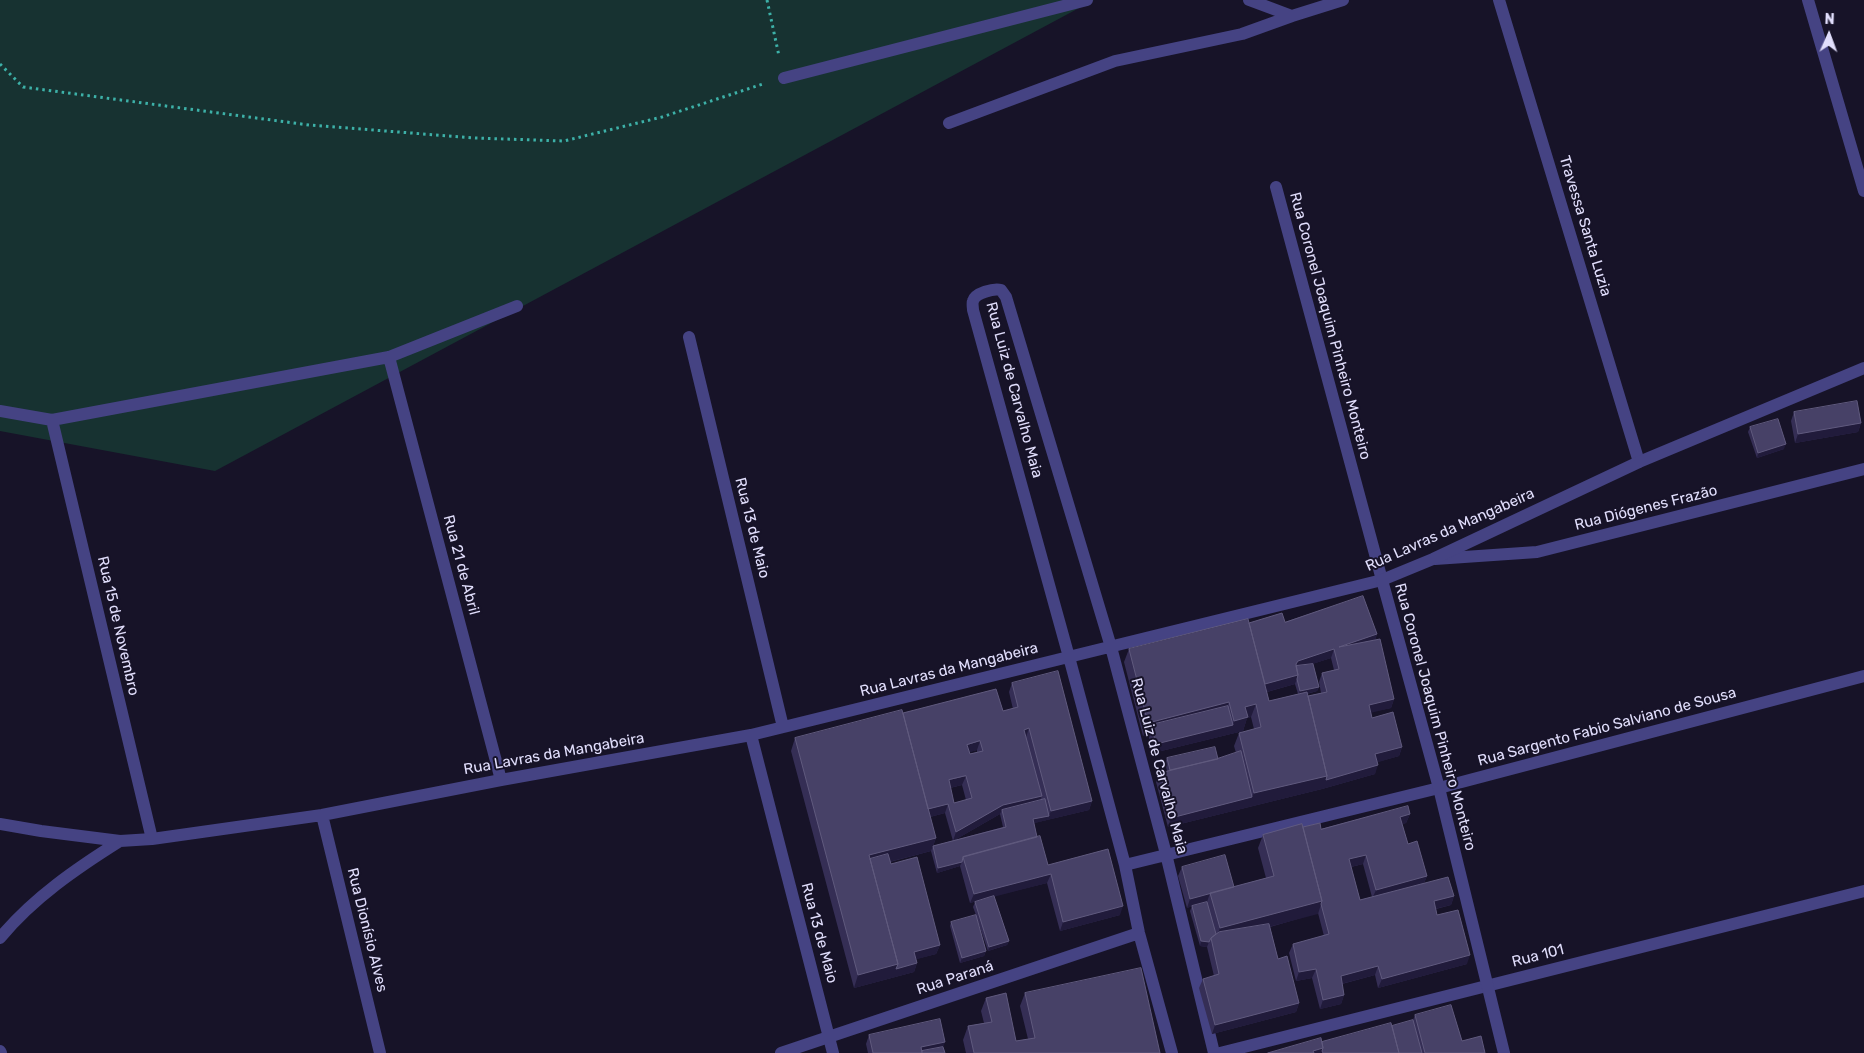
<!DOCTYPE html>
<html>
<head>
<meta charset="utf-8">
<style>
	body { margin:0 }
	#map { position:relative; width:1864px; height:1053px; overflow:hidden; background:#171328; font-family:Rubik,sans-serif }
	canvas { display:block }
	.north { position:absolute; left:1804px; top:10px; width:50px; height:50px; -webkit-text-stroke:4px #171328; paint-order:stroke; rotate:2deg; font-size:14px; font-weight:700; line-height:20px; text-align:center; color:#e1defc }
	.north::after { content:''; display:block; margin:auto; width:18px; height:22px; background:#e1defc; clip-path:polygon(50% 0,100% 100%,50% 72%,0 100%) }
</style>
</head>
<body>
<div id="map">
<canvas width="1864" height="1053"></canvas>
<div class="north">N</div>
</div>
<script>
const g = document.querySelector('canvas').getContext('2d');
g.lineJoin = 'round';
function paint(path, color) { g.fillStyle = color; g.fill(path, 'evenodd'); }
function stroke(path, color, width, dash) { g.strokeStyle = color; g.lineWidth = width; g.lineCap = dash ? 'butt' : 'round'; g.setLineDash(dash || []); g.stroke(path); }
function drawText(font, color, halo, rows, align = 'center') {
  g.font = font + ' Rubik,sans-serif'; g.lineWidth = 4; g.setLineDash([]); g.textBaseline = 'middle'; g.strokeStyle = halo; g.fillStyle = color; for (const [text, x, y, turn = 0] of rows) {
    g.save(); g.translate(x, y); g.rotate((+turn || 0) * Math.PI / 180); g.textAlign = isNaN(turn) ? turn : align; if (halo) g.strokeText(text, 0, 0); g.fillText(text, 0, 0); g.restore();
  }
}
const green = new Path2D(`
	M 0,0 L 1094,0 L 215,471 L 0,431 Z`);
const path = new Path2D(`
	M 767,0 L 779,56
	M 0,64 L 23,87 L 309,125 L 475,138 L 564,141 L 662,117 L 763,84`);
const minor = new Path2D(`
	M 1249,0 L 1292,16 L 1343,0
	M 1499,0 L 1639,462
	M 1808,0 L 1864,191
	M 784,78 L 1087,0
	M 949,123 L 1115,61 L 1242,34 L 1292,16
	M 689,337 L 783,727
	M 389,357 L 501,780
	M 0,411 L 52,420 L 389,357 L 517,306
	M 52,420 L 152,839
	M 1435,559 L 1537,552 L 1864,469
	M 751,735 L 833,1053
	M 322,815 L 380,1053
	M 0,824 L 41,831 L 120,841 L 152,839 L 322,815 L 501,780 L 751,735 L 1382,580 L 1276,187
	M 1125,865 L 1439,788 L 1864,676
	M 0,938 C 33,898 77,868 120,841
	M 0,1051 L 1,1053
	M 781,1053 L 1139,933
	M 1172,1053 L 1139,933 L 1125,865 L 1069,657 L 973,310 C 973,308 972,303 973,301 C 975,293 994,288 1001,290 L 1006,297 L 1111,647 L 1166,854 L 1214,1053
	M 1220,1053 L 1864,891`);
const tertiary = new Path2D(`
	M 1504,1053 L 1439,788 L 1382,580 L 1433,559 L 1639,462 L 1864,368`);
const wall = new Path2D(`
	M 1794,412 L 1861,423 L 1858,432 L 1795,443 L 1791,421 Z
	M 1750,427 L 1784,449 L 1757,458 L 1748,432 Z
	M 1285,622 L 1377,634 L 1375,640 L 1394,699 L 1391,708 L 1371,712 L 1372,718 L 1402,747 L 1399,756 L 1377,762 L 1375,774 L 1322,789 L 1168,827 L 1156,782 L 1160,773 L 1167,771 L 1165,763 L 1167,758 L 1218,759 L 1236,753 L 1234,746 L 1239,733 L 1254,729 L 1251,717 L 1247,718 L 1243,731 L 1153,753 L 1148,735 L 1143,736 L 1124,662 L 1129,649 L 1249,623 ZM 1331,658 L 1334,670 L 1322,673 L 1319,682 L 1321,693 L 1308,696 L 1307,694 L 1317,691 L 1319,687 L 1312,664 ZM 1295,684 L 1298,694 L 1269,701 L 1267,692 Z
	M 1012,683 L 1092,801 L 1089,810 L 1034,823 L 1037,837 L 1048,865 L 1120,915 L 1060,931 L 1047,883 L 994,896 L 1009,941 L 1007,945 L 988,951 L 976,916 L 986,951 L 984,956 L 960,963 L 950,926 L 951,922 L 976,915 L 973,907 L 975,902 L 990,897 L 970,903 L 960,866 L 937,873 L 931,851 L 890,862 L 891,864 L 940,945 L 936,954 L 916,959 L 917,963 L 914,972 L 854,988 L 791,751 L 795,738 L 903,713 L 1003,711 L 1013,709 L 1009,692 ZM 977,750 L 977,752 L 970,754 L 969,752 ZM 962,785 L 966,800 L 954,803 L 950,788 ZM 945,813 L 953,841 L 1000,814 L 1003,827 L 933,846 L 936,838 L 930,817 Z
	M 1410,814 L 1406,823 L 1402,824 L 1408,844 L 1427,876 L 1424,883 L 1454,896 L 1451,905 L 1436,909 L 1437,915 L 1467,964 L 1378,988 L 1375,975 L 1342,984 L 1344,995 L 1341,1004 L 1320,1009 L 1312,978 L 1296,981 L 1289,953 L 1293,944 L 1324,936 L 1318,913 L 1270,927 L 1278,959 L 1299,1003 L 1296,1012 L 1212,1034 L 1199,988 L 1203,979 L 1214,976 L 1207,947 L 1200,946 L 1190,911 L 1192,906 L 1187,908 L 1178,876 L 1182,867 L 1234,887 L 1266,878 L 1258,848 L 1263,835 L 1303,827 L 1321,829 ZM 1363,864 L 1372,897 L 1360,900 L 1351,867 Z
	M 1025,993 L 1160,1053 L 966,1053 L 963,1040 L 968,1026 L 984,1023 L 981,1011 L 986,998 L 1016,1041 L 1028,1039 L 1020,1006 Z
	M 1415,1015 L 1485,1053 L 1268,1053 L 1392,1026 L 1413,1020 Z
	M 869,1035 L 943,1047 L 945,1053 L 868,1053 L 866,1044 Z`);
const shadedWall = new Path2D(`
	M 1861,423 L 1858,432 L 1795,443 L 1798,434 Z
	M 1786,444 L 1784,449 L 1757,458 L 1758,453 Z
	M 1377,634 L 1374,643 L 1339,647 Z
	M 1334,649 L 1331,658 L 1294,670 L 1296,664 L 1298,661 Z
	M 1298,675 L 1295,684 L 1259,694 L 1262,685 Z
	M 1319,687 L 1317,691 L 1298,696 L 1300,691 Z
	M 1394,699 L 1391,708 L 1366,714 L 1369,705 Z
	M 1229,702 L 1224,715 L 1151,725 L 1148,735 L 1143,736 L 1148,723 Z
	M 1256,704 L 1251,717 L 1247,718 L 1243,731 L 1153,753 L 1156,744 L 1233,725 L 1234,721 L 1245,707 Z
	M 1029,728 L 1026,737 L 1024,730 Z
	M 980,741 L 977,750 L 964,754 L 967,745 Z
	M 1402,747 L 1399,756 L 1372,764 L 1375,754 Z
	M 1378,765 L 1375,774 L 1322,789 L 1168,827 L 1171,818 L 1252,797 L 1254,793 L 1327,776 Z
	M 966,776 L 962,785 L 945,789 L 949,780 Z
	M 1042,796 L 1038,805 L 1002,810 L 1000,814 L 953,841 L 956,832 L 1003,805 Z
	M 1092,801 L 1089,810 L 1047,820 L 1051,811 Z
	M 948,804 L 945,813 L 922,819 L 926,810 Z
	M 1410,814 L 1406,823 L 1397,826 L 1400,817 Z
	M 1049,816 L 1047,820 L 1031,824 L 1033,819 Z
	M 936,838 L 931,851 L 869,867 L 869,855 Z
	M 1366,855 L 1363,864 L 1346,868 L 1349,859 Z
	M 962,862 L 960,866 L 937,873 L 938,868 Z
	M 1051,874 L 1047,883 L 970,903 L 974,894 Z
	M 1427,876 L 1423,885 L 1372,899 L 1376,890 Z
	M 1210,893 L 1207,902 L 1187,908 L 1190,899 Z
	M 1454,896 L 1451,905 L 1430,910 L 1434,901 Z
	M 1322,901 L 1318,914 L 1215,941 L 1220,928 Z
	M 1123,906 L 1120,915 L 1060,931 L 1063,922 Z
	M 1009,941 L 1007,945 L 988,951 L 989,947 Z
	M 1201,941 L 1209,942 L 1207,947 L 1200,946 Z
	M 940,945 L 936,954 L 910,961 L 914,952 Z
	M 986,951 L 984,956 L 960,963 L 962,958 Z
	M 1470,955 L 1467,964 L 1378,988 L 1382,979 Z
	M 917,963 L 914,972 L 854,988 L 858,975 L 898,964 Z
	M 1378,966 L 1375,975 L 1337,985 L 1341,976 Z
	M 1316,969 L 1312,978 L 1296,981 L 1299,972 Z
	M 1344,995 L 1341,1004 L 1320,1009 L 1323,1000 Z
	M 1299,1003 L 1296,1012 L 1212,1034 L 1215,1025 Z
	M 945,1042 L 942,1051 L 920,1053 L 921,1047 Z
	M 1323,1048 L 1322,1053 L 1313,1053 L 1313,1051 Z`);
const building = new Path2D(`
	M 1857,401 L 1861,423 L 1798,434 L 1794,412 Z
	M 1778,419 L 1786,444 L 1758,453 L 1750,427 Z
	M 1363,596 L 1377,634 L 1339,647 L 1380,639 L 1394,699 L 1369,705 L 1372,718 L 1393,712 L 1402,747 L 1375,754 L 1378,765 L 1326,780 L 1327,776 L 1308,696 L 1327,692 L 1322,673 L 1339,669 L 1334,649 L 1298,661 L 1296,664 L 1298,675 L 1265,684 L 1249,623 L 1282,613 L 1285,622 Z
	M 1248,619 L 1269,701 L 1307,692 L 1327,776 L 1254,793 L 1239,733 L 1261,727 L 1256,704 L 1245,707 L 1248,717 L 1234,721 L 1229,702 L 1148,723 L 1129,649 Z
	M 1313,664 L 1319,687 L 1300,691 L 1297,679 L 1298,675 L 1296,666 Z
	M 1058,671 L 1092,801 L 1051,811 L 1029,728 L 1024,730 L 1042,796 L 1003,805 L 956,832 L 948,804 L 928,809 L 903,713 L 996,689 L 1003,711 L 1018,707 L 1012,683 ZM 980,741 L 983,751 L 970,754 L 967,745 ZM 966,776 L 972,798 L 954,803 L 949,780 Z
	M 1228,706 L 1233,725 L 1156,744 L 1151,725 Z
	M 902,710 L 936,838 L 869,855 L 898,964 L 858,975 L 795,738 Z
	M 1215,747 L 1218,759 L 1170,770 L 1167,758 Z
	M 1241,751 L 1252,797 L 1171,818 L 1160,773 L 1216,759 Z
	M 1045,799 L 1049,816 L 1033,819 L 1037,837 L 963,857 L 962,862 L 938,868 L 933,846 L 1006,827 L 1002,810 Z
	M 1408,806 L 1410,814 L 1400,817 L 1408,844 L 1417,841 L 1427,876 L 1376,890 L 1366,855 L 1349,859 L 1360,900 L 1448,877 L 1454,896 L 1434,901 L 1437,915 L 1458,910 L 1470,955 L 1382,979 L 1378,966 L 1341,976 L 1344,995 L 1323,1000 L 1316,969 L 1299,972 L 1293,944 L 1329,934 L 1321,904 L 1322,901 L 1303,827 L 1320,823 L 1321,829 Z
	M 1302,824 L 1322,901 L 1220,928 L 1210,893 L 1274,876 L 1263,835 Z
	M 1040,836 L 1048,865 L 1108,849 L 1123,906 L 1063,922 L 1051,874 L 974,894 L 963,857 Z
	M 888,854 L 891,864 L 917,857 L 940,945 L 914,952 L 917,963 L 896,969 L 898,964 L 870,859 Z
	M 1225,855 L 1234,887 L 1190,899 L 1182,867 Z
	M 994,896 L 1009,941 L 989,947 L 975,902 Z
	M 1207,902 L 1216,934 L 1211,938 L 1209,942 L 1201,941 L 1192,906 Z
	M 976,915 L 986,951 L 962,958 L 951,922 Z
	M 1269,924 L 1278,959 L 1287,956 L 1299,1003 L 1215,1025 L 1203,979 L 1219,974 L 1211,938 L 1219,932 Z
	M 1141,968 L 1160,1053 L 974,1053 L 968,1026 L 992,1022 L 986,998 L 1006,993 L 1016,1041 L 1035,1038 L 1025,993 Z
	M 1451,1005 L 1462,1041 L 1481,1036 L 1485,1053 L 1425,1053 L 1415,1015 Z
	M 940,1019 L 945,1042 L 921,1047 L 922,1053 L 873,1053 L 869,1035 Z
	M 1413,1020 L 1422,1053 L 1399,1053 L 1392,1026 Z
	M 1391,1023 L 1399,1053 L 1323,1053 L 1322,1051 L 1323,1048 L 1322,1042 Z
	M 1321,1038 L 1323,1048 L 1313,1051 L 1314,1053 L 1268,1053 Z
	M 943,1047 L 945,1053 L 922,1053 L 922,1051 Z`);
const streetNames = [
	["Travessa Santa Luzia",1585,226,73],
	["Rua Coronel Joaquim Pinheiro Monteiro",1330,326,75],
	["Rua Luiz de Carvalho Maia",1014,390,75],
	["Rua Diógenes Frazão",1646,508,-14],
	["Rua 13 de Maio",752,528,76],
	["Rua Lavras da Mangabeira",1450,530,-24],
	["Rua 21 de Abril",461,565,75],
	["Rua 15 de Novembro",118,626,77],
	["Rua Lavras da Mangabeira",949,670,-14],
	["Rua Coronel Joaquim Pinheiro Monteiro",1435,717,75],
	["Rua Sargento Fabio Salviano de Sousa",1607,727,-15],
	["Rua Lavras da Mangabeira",554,754,-10],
	["Rua Luiz de Carvalho Maia",1159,766,75],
	["Rua Dionísio Alves",367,930,76],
	["Rua 13 de Maio",819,933,75],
	["Rua 101",1538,956,-14],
	["Rua Paraná",955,978,-18]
];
paint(green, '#173231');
stroke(path, '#3db1a8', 3, [2.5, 4]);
stroke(minor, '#454383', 12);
stroke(tertiary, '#454383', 12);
paint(wall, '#352e55');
paint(shadedWall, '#211b3b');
paint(building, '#474167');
stroke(building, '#605a7e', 1);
drawText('15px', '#e1defc', '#171328', streetNames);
</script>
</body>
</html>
